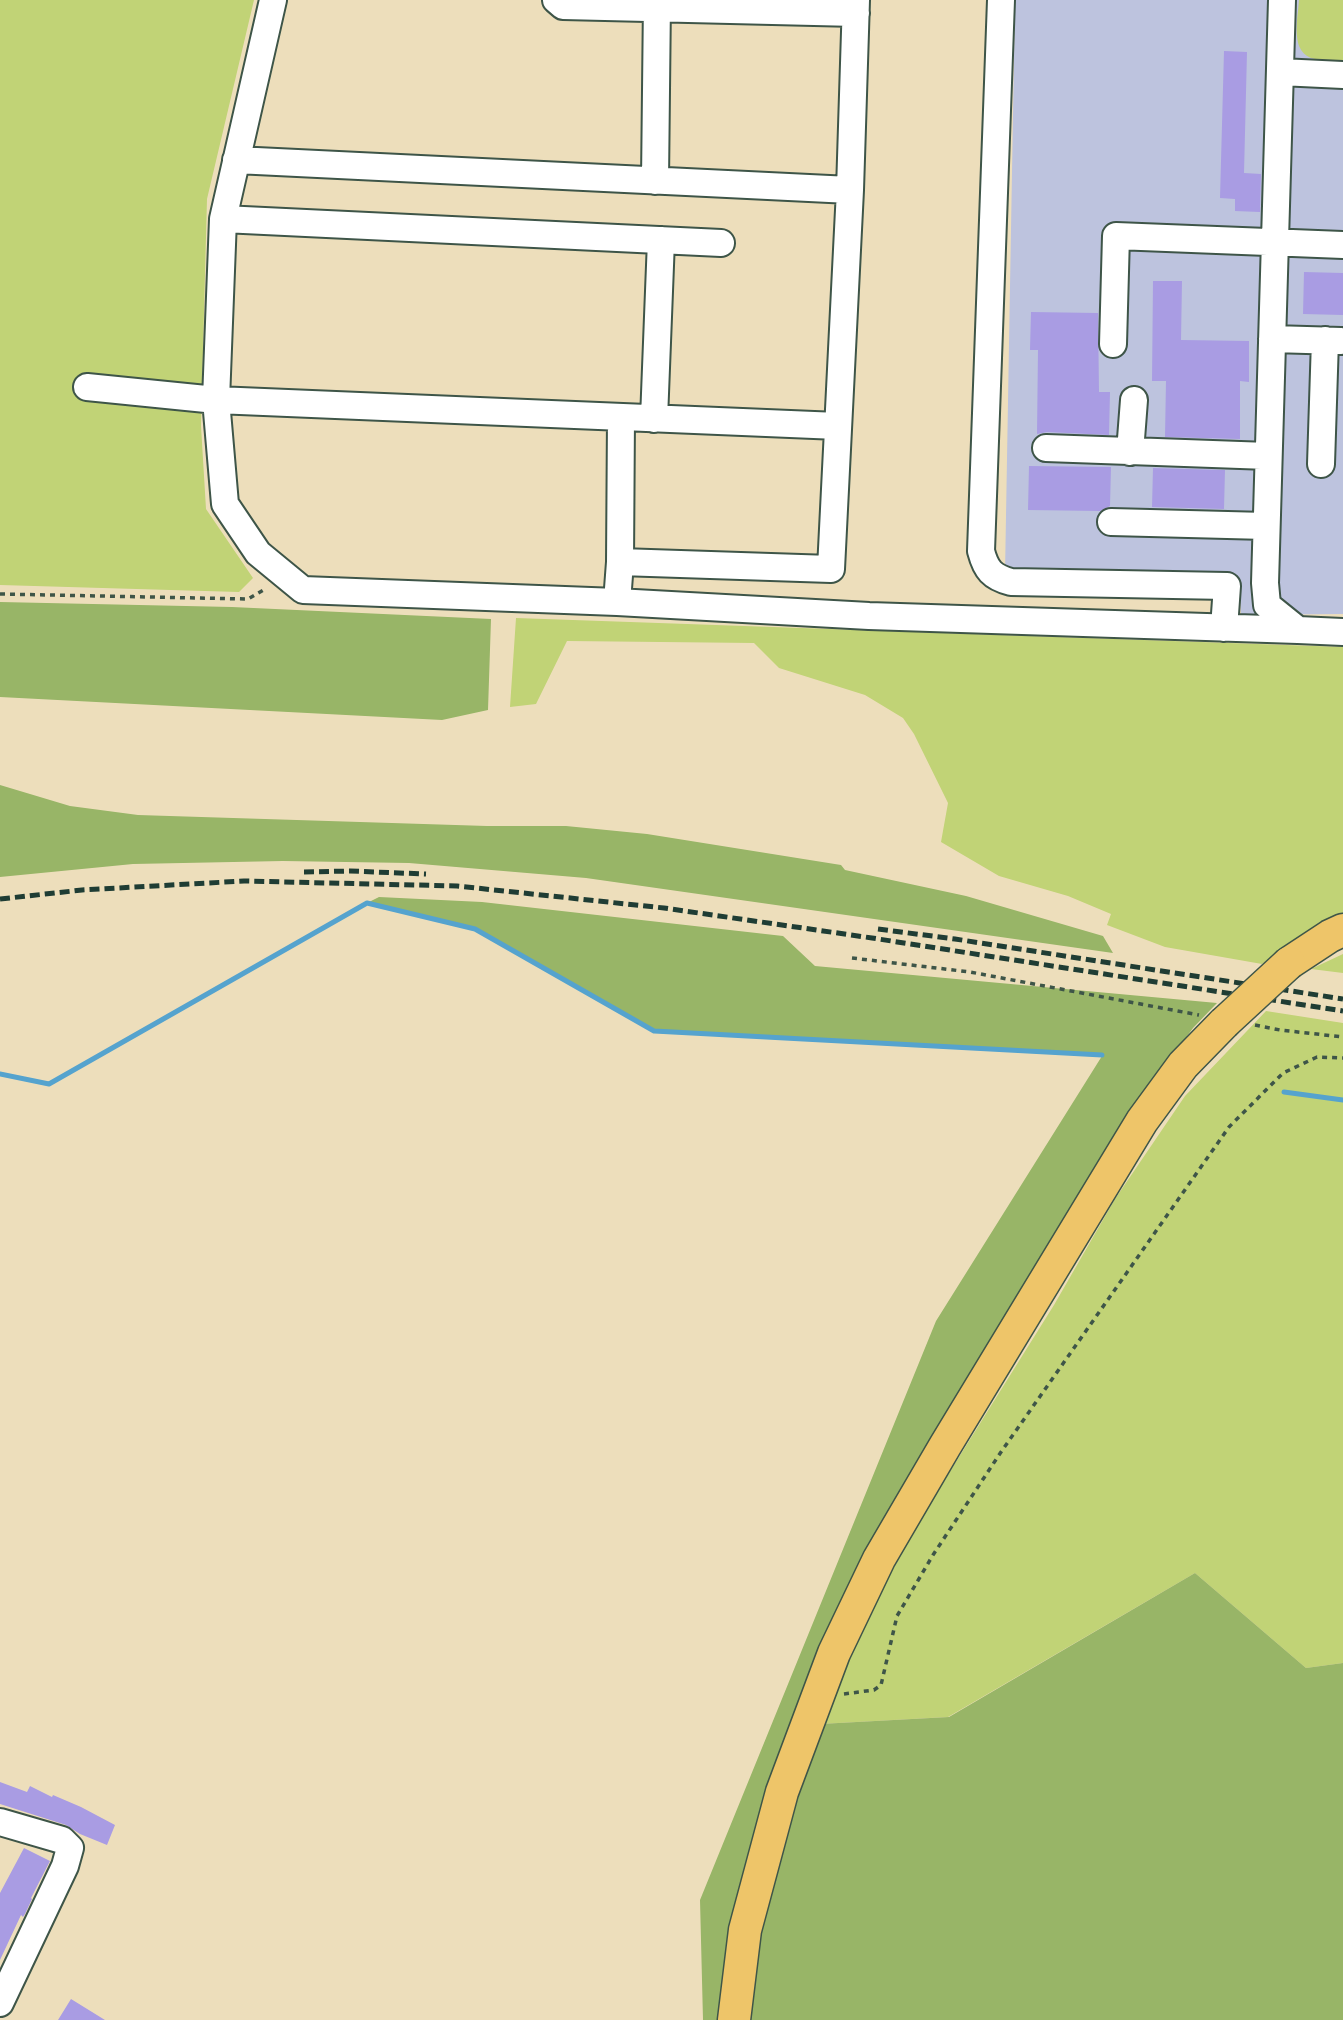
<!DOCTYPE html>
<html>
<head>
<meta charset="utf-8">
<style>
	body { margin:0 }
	canvas { display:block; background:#eddebb }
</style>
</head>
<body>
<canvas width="1343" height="2020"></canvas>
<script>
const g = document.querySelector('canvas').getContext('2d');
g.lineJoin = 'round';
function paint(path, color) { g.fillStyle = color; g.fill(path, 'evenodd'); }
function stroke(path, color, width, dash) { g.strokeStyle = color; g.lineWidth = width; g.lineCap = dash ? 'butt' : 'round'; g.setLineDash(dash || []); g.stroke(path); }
const industrial = new Path2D(`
	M 1015,0 L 1343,0 L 1343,614 L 1241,615 L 1239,579 L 1005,573 Z`);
const green = new Path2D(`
	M 0,0 L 254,0 L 207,199 L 201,426 L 206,509 L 253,578 L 239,592 L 0,585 Z
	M 1299,0 L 1343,0 L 1343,60 C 1334,60 1323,61 1315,59 C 1289,54 1298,19 1299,0 Z
	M 516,618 L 1343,647 L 1343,917 L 1292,942 L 1262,964 L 1165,947 L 1107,925 L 1111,914 L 1068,896 L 999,876 L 941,842 L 948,803 L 914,734 L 903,718 L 865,695 L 779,668 L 754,643 L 567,641 L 536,704 L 510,707 Z
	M 1343,954 L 1343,973 L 1311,969 Z
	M 1266,1011 L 1343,1023 L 1343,1663 L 1306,1668 L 1195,1573 L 948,1717 L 820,1724 L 860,1629 L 924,1513 L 1054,1305 L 1115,1199 L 1185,1096 Z`);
const forest = new Path2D(`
	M 0,602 L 232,607 L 491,619 L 488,710 L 442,720 L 0,697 Z
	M 0,785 L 70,806 L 138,815 L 487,826 L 566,826 L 647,834 L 841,865 L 845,870 L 966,896 L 1103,936 L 1113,953 L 586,878 L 409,863 L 283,861 L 133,864 L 0,877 Z
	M 379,897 L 482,902 L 783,936 L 815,966 L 1217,1003 L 1193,1028 L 1127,1119 L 863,1564 L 722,2020 L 703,2020 L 700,1900 L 936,1321 L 1102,1056 L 654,1031 L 475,929 L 367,903 Z
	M 1195,1573 L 1306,1668 L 1343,1663 L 1343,2020 L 748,2020 L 757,1932 L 795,1794 L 820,1724 L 949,1717 Z`);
const stream = new Path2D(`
	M 0,1074 L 49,1084 L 367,903 L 475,929 L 654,1031 L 1102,1055
	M 1284,1092 L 1343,1100`);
const building = new Path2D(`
	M 1224,51 L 1247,52 L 1244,173 L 1261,174 L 1260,212 L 1235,211 L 1235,199 L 1220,198 Z
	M 1304,272 L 1343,273 L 1343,315 L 1303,314 Z
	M 1153,281 L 1182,281 L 1181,340 L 1249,341 L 1249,382 L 1240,381 L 1240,439 L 1165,437 L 1166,381 L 1152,381 Z
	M 1031,312 L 1098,313 L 1099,392 L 1110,392 L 1109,435 L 1047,432 L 1037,434 L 1038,350 L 1030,350 Z
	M 1029,466 L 1111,467 L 1110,506 L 1100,511 L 1028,510 Z
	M 1153,468 L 1225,470 L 1224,509 L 1152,507 Z
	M 0,1782 L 27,1792 L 30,1786 L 52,1797 L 53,1795 L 81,1807 L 115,1825 L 107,1845 L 80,1834 L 66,1825 L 0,1804 Z
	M 24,1848 L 50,1861 L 31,1898 L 32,1899 L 25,1914 L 23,1917 L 21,1915 L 0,1960 L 0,1893 Z
	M 71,1999 L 105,2020 L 58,2020 Z`);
const path = new Path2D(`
	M 0,594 L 248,599 L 267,588
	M 852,958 L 970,972 L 1199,1015
	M 1255,1025 L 1280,1030 L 1343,1037
	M 844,1694 L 874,1690 L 881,1685 L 897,1616 L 933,1555 L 1001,1452 L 1229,1127 L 1283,1073 L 1317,1057 L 1343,1058`);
const minor = new Path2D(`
	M 273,0 L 223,219 L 216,400 L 225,504 L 258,553 L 303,590 L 617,602 L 869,616 L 1298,630
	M 556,0 L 563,6 L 856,13
	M 1001,0 L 981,551 C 986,570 992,577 1011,582 L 1227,586 L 1224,628
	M 1282,0 L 1265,583 L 1267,605 L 1298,630 L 1343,632
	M 1280,72 L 1343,75
	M 236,160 L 850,190
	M 655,181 L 657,0
	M 223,219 L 721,243
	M 1272,339 L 1341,341
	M 1113,344 L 1116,236 L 1343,245
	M 87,387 L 216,400 L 838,426
	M 654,419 L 661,240
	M 1046,448 L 1268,456
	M 1130,452 L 1134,400
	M 1321,464 L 1325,340
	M 1111,522 L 1266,526
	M 620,562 L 621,417
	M 617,602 L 620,562 L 831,569 L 850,190 L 856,0
	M 0,1822 L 62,1840 L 70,1848 L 65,1866 L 0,2003`);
const major = new Path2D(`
	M 1289,963 L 1330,936 L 1343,930
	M 734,2020 L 745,1930 L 782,1792 L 834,1653 L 879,1559 L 945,1446 L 1142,1121 L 1183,1065 L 1224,1023`);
const rail = new Path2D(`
	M 304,872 L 350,871 L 426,874
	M 0,899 L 82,890 L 244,881 L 457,886 L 664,908 L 872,938 L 1343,1011
	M 878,929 L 955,939 L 1343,999`);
const majorBridge = new Path2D(`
	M 1224,1023 L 1289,963`);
paint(industrial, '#bdc3de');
paint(green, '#c1d376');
paint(forest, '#98b567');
stroke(stream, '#55a3ce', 5);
paint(building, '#a99ce3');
stroke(minor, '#3e5548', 30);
stroke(major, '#3e5548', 35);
stroke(path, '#3e5548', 3.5, [5, 5]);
stroke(minor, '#fff', 26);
stroke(major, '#eec569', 32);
stroke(rail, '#1f3d34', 5, [10, 5]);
stroke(majorBridge, '#3e5548', 35, []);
stroke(majorBridge, '#eec569', 32);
</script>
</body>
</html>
